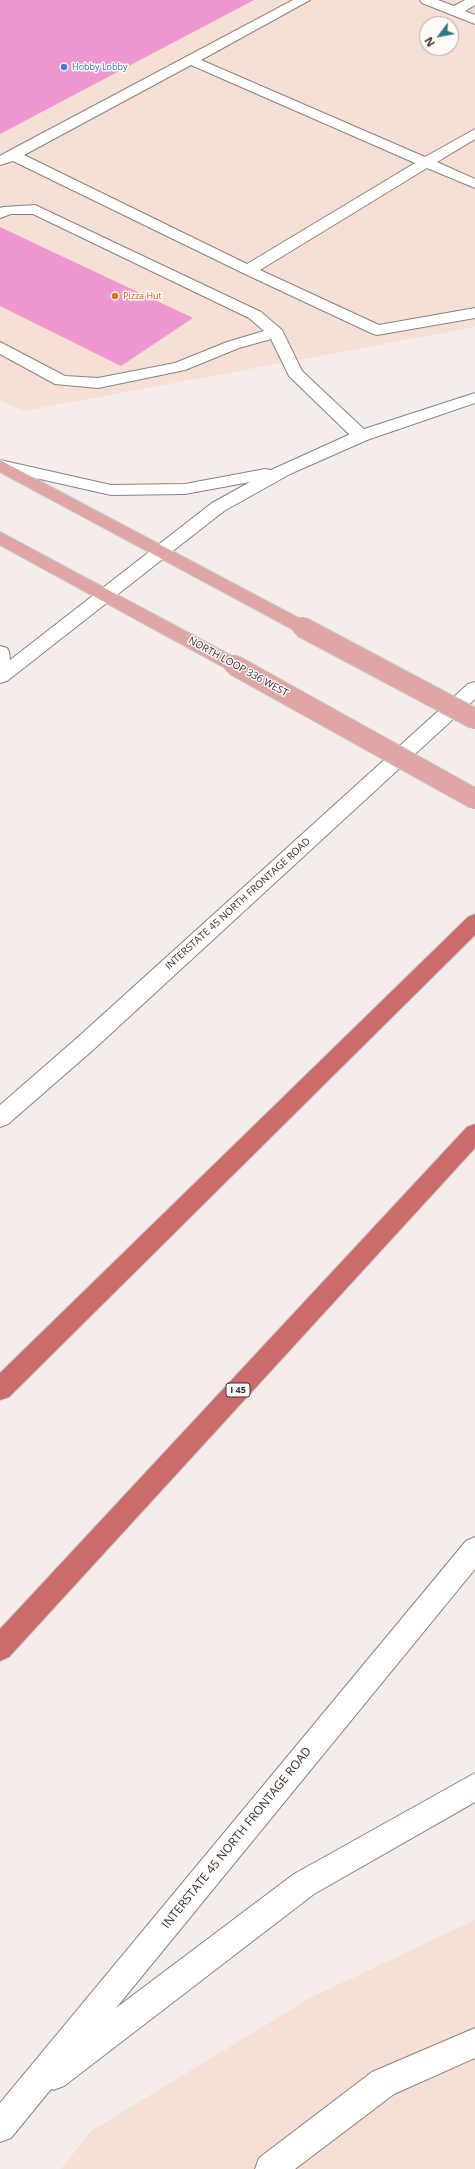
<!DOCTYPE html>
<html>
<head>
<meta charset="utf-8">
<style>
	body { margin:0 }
	#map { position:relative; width:475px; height:2169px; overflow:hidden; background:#f4ede9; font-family:"Open Sans",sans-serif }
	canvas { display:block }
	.north { position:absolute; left:419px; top:16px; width:40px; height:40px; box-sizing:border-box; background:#fffaf8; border:1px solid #aeaaa8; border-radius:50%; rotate:238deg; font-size:11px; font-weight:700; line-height:16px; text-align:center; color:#343230 }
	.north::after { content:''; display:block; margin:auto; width:14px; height:18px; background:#317882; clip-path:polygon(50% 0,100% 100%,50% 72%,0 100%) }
</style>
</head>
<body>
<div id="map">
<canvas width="475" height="2169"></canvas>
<div class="north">N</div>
</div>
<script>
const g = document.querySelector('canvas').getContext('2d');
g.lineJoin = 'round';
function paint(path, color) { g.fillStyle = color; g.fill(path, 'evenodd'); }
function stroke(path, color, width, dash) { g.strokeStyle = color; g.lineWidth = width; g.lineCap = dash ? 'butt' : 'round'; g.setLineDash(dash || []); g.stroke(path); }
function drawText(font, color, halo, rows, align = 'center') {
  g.font = font + ' "Open Sans",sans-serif'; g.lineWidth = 3; g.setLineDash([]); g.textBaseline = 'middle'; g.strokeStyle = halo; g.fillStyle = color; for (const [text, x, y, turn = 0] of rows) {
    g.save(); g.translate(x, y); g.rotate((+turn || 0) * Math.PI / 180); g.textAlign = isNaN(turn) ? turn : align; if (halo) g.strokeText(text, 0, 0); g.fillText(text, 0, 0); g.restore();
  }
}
const commercial = new Path2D(`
	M 0,0 L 475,0 L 475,327 L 24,411 L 0,400 ZM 427,24 L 451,24 L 451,48 L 427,48 Z
	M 475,1920 L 475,2169 L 61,2169 L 91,2131 L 312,1997 Z`);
const building = new Path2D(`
	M 0,0 L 254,0 L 0,134 Z
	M 0,227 L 193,318 L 121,366 L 0,306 Z`);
const service = new Path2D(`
	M 293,0 L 310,0 L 201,60 L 425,157 L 475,129 L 475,139 L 437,162 L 475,179 L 475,188 L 427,168 L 260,270 L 379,325 L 475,308 L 475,318 L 377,335 L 371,333 L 243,273 L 13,161 L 0,165 L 0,156 L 7,152 ZM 191,65 L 415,163 L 247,264 L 24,155 Z
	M 420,0 L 438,0 L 454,6 L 465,0 L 475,0 L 475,5 L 465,11 L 475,15 L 475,24 L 422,3 Z
	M 35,205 L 261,312 L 282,330 L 302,371 L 367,432 L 369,436 L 367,440 L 355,440 L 289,376 L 271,339 L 239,348 L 185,370 L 98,388 L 55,384 L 0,354 L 0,342 L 65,376 L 98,378 L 175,363 L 227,342 L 264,331 L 249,318 L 33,214 L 11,214 L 0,218 L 0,208 L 3,207 Z
	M 475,2028 L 475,2058 L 394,2094 L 295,2169 L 255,2169 L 259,2158 L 372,2072 Z`);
const secondary = new Path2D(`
	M 475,393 L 475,403 L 367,440 L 290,474 L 224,511 L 7,681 L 0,683 L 0,646 L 7,648 L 9,652 L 10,660 L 212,503 L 250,482 L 185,494 L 111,495 L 0,470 L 0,460 L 111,485 L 185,484 L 265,469 L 271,470 L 355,432 Z
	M 475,682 L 475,699 L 93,1050 L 8,1124 L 0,1127 L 0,1105 L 77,1038 L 468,684 Z
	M 475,1537 L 475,1569 L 116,2008 L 294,1874 L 475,1773 L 475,1802 L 314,1894 L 64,2086 L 53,2090 L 51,2089 L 11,2138 L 0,2142 L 0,2103 L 466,1541 Z`);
const primary = new Path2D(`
	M 0,460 L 308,623 L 311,627 L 308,631 L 302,633 L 296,631 L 0,472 Z
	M 0,532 L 241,661 L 243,665 L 241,669 L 234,671 L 227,669 L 0,545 Z`);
const motorway = new Path2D(`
	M 475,914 L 475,935 L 9,1397 L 0,1400 L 0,1373 L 468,917 Z
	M 475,1124 L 475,1148 L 9,1657 L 0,1661 L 0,1629 L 467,1127 Z`);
const primaryBridge = new Path2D(`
	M 302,627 L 475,719
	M 234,665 L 475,799`);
const markers = [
	[64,67,4,"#3f7fe0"],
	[115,296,4,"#e8710a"]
];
const farShopnames = [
	["Hobby Lobby",72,67]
];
const farFoodnames = [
	["Pizza Hut",123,296]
];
const shields = [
	[238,1390,24]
];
const shieldNames = [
	["I 45",238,1390]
];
const streetNames = [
	["NORTH LOOP 336 WEST",238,667,29],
	["INTERSTATE 45 NORTH FRONTAGE ROAD",238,904,-42]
];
const nearStreetnames = [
	["INTERSTATE 45 NORTH FRONTAGE ROAD",237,1838,-51]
];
paint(commercial, '#f6dfd4');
paint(building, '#ee97d1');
stroke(service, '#88827e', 2);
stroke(secondary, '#88827e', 2);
stroke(primary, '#cacac9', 2);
stroke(motorway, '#cacac9', 2);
paint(service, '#fff');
paint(secondary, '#fff');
paint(primary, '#e0a6a6');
paint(motorway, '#cb6b6b');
stroke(primaryBridge, '#cacac9', 22, []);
stroke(primaryBridge, '#e0a6a6', 20);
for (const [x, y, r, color] of markers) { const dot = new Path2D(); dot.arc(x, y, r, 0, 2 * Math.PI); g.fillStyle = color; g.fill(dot); stroke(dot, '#fffaf8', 1.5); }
drawText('9px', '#366cbe', '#fffaf8', farShopnames, 'left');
drawText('9px', '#c56008', '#fffaf8', farFoodnames, 'left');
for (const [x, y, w] of shields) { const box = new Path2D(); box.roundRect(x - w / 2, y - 7, w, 14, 3); g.fillStyle = '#fffaf8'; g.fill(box); stroke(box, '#343230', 1); }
drawText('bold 9px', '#343230', null, shieldNames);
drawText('10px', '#343230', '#fffaf8', streetNames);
drawText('12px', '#343230', '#fffaf8', nearStreetnames);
</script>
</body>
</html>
